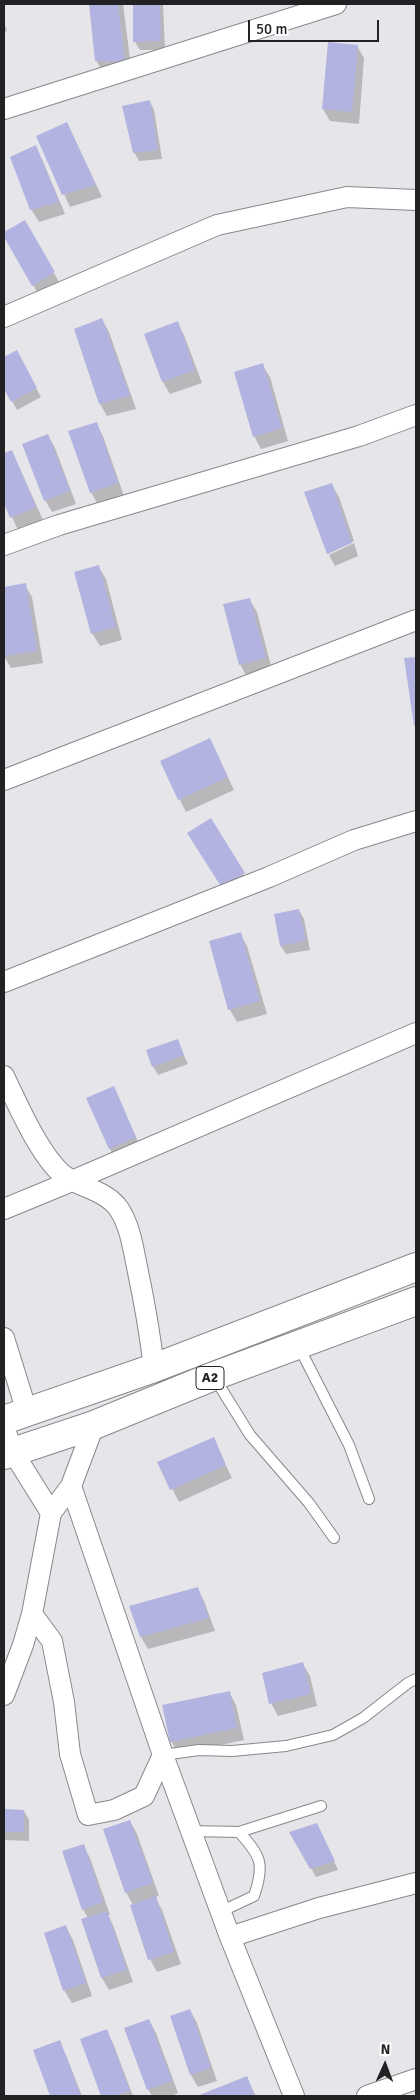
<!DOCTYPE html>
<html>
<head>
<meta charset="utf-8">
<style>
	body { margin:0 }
	#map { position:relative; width:420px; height:2100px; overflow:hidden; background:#e6e6ea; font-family:Signika,sans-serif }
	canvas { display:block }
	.frame { position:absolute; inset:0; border:5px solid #222224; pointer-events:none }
	.north { position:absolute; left:360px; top:2040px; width:50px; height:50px; -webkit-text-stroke:4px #fff; paint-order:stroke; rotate:2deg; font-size:14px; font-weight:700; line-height:20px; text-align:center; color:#222224 }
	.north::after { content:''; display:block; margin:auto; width:18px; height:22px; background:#222224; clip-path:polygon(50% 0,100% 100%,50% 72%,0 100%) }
	.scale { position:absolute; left:248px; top:20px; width:131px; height:22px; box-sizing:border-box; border:2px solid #222224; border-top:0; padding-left:6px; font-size:15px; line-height:18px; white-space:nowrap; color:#222224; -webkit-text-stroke:4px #fff; paint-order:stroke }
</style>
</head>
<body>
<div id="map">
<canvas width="420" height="2100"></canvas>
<div class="frame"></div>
<div class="north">N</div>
<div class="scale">50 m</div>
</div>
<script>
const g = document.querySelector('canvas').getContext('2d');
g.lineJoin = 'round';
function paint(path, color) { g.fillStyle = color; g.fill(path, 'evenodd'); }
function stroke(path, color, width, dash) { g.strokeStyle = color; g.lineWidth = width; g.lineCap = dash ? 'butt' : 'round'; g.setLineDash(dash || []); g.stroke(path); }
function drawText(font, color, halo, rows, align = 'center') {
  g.font = font + ' Signika,sans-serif'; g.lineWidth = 4; g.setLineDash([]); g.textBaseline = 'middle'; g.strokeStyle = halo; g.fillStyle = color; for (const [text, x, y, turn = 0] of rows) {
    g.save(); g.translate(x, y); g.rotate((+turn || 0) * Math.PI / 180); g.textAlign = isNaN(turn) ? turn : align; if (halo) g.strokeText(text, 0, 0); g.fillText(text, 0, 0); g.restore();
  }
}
const shadow = new Path2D(`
	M 91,4 L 123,4 L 132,74 L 103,73 L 96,60 Z
	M 134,4 L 163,4 L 165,50 L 140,50 L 135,42 Z
	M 4,22 L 7,31 L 4,32 Z
	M 357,46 L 364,58 L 359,124 L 330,121 L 323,109 Z
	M 150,102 L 154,110 L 162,159 L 139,161 L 134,152 Z
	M 67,123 L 102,197 L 70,207 L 38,137 Z
	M 35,147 L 42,159 L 65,214 L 39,222 L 31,209 Z
	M 24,222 L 61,285 L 40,297 L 4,234 Z
	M 102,319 L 109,332 L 136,409 L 107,416 L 100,404 L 75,330 Z
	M 177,323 L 184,335 L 202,383 L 170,394 L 163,382 L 145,334 Z
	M 16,352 L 41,397 L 17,410 L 4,386 L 4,358 Z
	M 262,365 L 270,377 L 288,441 L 261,449 L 254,436 Z
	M 96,423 L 103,436 L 124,496 L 98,505 L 91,492 Z
	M 48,435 L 55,448 L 76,504 L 52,512 L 45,500 Z
	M 12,451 L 43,520 L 18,530 L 4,500 L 4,455 Z
	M 332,485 L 339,497 L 354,541 L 328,554 L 306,492 Z
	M 354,543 L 358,556 L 335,566 L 329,555 Z
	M 98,566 L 106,579 L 122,640 L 100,646 L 92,633 Z
	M 25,585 L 32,597 L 43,663 L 11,668 L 4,656 L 4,588 Z
	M 249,599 L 257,612 L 272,670 L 247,677 L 240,664 Z
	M 416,658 L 416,729 L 405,659 Z
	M 210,740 L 234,790 L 186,812 L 161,762 Z
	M 210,820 L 251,887 L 230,899 Z
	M 299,910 L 304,919 L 310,950 L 286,954 L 281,946 Z
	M 240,934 L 247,946 L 267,1014 L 237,1022 L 230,1010 L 210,942 Z
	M 177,1041 L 188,1064 L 158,1075 L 153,1066 Z
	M 113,1088 L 142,1150 L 117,1161 L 110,1149 Z
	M 213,1439 L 232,1478 L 179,1502 L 159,1463 Z
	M 197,1588 L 204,1601 L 215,1631 L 148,1649 L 141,1637 Z
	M 303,1664 L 310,1676 L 317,1706 L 278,1716 L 271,1703 Z
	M 229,1692 L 236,1705 L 244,1740 L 179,1754 L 171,1741 Z
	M 4,1811 L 24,1811 L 29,1820 L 29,1841 L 4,1840 Z
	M 130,1821 L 137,1834 L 159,1896 L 155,1897 L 162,1910 L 181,1964 L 157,1972 L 150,1959 L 133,1905 L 126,1892 Z
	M 291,1832 L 322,1834 L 338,1870 L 316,1877 Z
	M 83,1845 L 90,1858 L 110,1915 L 108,1915 L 113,1925 L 133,1982 L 109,1990 L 102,1978 L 83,1920 L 88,1918 L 83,1909 Z
	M 66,1927 L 73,1940 L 92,1996 L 72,2003 L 64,1990 Z
	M 190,2010 L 197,2023 L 217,2081 L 198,2087 L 191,2075 Z
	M 149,2020 L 156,2033 L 178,2093 L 171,2096 L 152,2096 L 148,2089 Z
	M 106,2031 L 113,2043 L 133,2096 L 102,2096 L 81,2040 Z
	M 59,2042 L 66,2055 L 82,2096 L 51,2096 L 34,2051 Z
	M 246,2077 L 256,2096 L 200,2096 Z`);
const building = new Path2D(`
	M 89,4 L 118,4 L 125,62 L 95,61 Z
	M 133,4 L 160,4 L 161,41 L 133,42 Z
	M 328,42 L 358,45 L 352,112 L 322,109 Z
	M 150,100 L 158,150 L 133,153 L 122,106 Z
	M 67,122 L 96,185 L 62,195 L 36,136 Z
	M 36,145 L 59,202 L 30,210 L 10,157 Z
	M 25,220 L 55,272 L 32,286 L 4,237 L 4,232 Z
	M 102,318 L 130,396 L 99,404 L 74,329 Z
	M 178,321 L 195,370 L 162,382 L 144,334 Z
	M 17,350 L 37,388 L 11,402 L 4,389 L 4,357 Z
	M 263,363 L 282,428 L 253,437 L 234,372 Z
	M 97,422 L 118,483 L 90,493 L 68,431 Z
	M 48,434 L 70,491 L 44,501 L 22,444 Z
	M 12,450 L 36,507 L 10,518 L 4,503 L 4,453 Z
	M 332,483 L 352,543 L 327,554 L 304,492 Z
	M 99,565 L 116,627 L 91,634 L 74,572 Z
	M 26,583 L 37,651 L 4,656 L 4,587 Z
	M 250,598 L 266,658 L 239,665 L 223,604 Z
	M 416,657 L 416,726 L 414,726 L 404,658 Z
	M 210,738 L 228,777 L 178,800 L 160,761 Z
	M 211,818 L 245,873 L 222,888 L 187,833 Z
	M 299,909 L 306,941 L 280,946 L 274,914 Z
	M 241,932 L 260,1001 L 228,1010 L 209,941 Z
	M 178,1039 L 184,1055 L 152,1067 L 146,1050 Z
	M 114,1086 L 136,1137 L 109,1149 L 86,1098 Z
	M 214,1437 L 226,1465 L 170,1490 L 157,1462 Z
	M 198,1587 L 209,1618 L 140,1637 L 129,1606 Z
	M 303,1662 L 311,1694 L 269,1704 L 262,1673 Z
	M 230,1691 L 237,1728 L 170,1742 L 162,1705 Z
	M 4,1809 L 24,1810 L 24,1832 L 4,1832 Z
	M 130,1820 L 153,1883 L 125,1893 L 103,1829 Z
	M 317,1823 L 335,1861 L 310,1869 L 289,1832 Z
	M 84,1844 L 103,1902 L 82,1910 L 62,1851 Z
	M 156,1896 L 174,1952 L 148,1960 L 130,1905 Z
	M 107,1911 L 127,1970 L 101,1978 L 81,1919 Z
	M 66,1925 L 86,1983 L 63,1991 L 44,1933 Z
	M 190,2009 L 211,2068 L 190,2075 L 170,2016 Z
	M 149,2019 L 172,2081 L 147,2090 L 124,2028 Z
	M 107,2029 L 130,2091 L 115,2096 L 101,2096 L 80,2039 Z
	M 60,2040 L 81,2096 L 50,2096 L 33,2050 Z
	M 247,2076 L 255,2096 L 197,2096 Z`);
const lane = new Path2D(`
	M 299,1347 L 349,1445 L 369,1499
	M 214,1377 L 250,1435 L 309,1503 L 334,1538
	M 163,1755 L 199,1750 L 232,1751 L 286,1746 L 333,1735 L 363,1718 L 408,1683 L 416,1679
	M 191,1831 L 239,1832 C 261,1856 265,1864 254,1896 L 220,1912
	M 239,1832 L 321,1806`);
const street = new Path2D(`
	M 4,109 L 336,4
	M 4,317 L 217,225 L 347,197 L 416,200
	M 4,545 L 59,525 L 359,436 L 416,415
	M 4,780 L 416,620
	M 4,982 L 269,877 L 354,840 L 416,821
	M 4,1076 C 17,1103 39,1154 62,1174 C 79,1188 105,1189 119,1209 C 130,1226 133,1247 137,1267 C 144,1300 150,1334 154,1368
	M 4,1209 L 72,1181 L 416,1033
	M 4,1338 L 27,1412
	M 4,1427 L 13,1452 L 51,1513
	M 71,1486 L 163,1755 L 230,1937 L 294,2096
	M 32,1614 L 52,1641 L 64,1702 L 70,1754 L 88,1815 L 114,1810 L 144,1796 L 163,1755
	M 4,1695 L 23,1645 L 32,1614 L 51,1513 L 71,1486 L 94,1425
	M 230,1937 L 319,1908 L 416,1883
	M 367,2096 L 416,2079`);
const highway = new Path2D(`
	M 4,1420 L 154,1368 L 416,1267
	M 4,1455 L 94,1425 L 214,1376 L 416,1301`);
const shields = [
	[210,1378,28]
];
const shieldNames = [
	["A2",210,1378]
];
paint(shadow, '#0003');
paint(building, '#b3b3e1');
stroke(lane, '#88888c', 12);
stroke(street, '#88888c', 22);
stroke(highway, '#88888c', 30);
stroke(lane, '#fff', 10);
stroke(street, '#fff', 20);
stroke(highway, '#fff', 28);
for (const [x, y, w] of shields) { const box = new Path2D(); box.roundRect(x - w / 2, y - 11.5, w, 23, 4); g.fillStyle = '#fff'; g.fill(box); stroke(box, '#222224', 1); }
drawText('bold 14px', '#222224', null, shieldNames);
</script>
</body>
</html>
